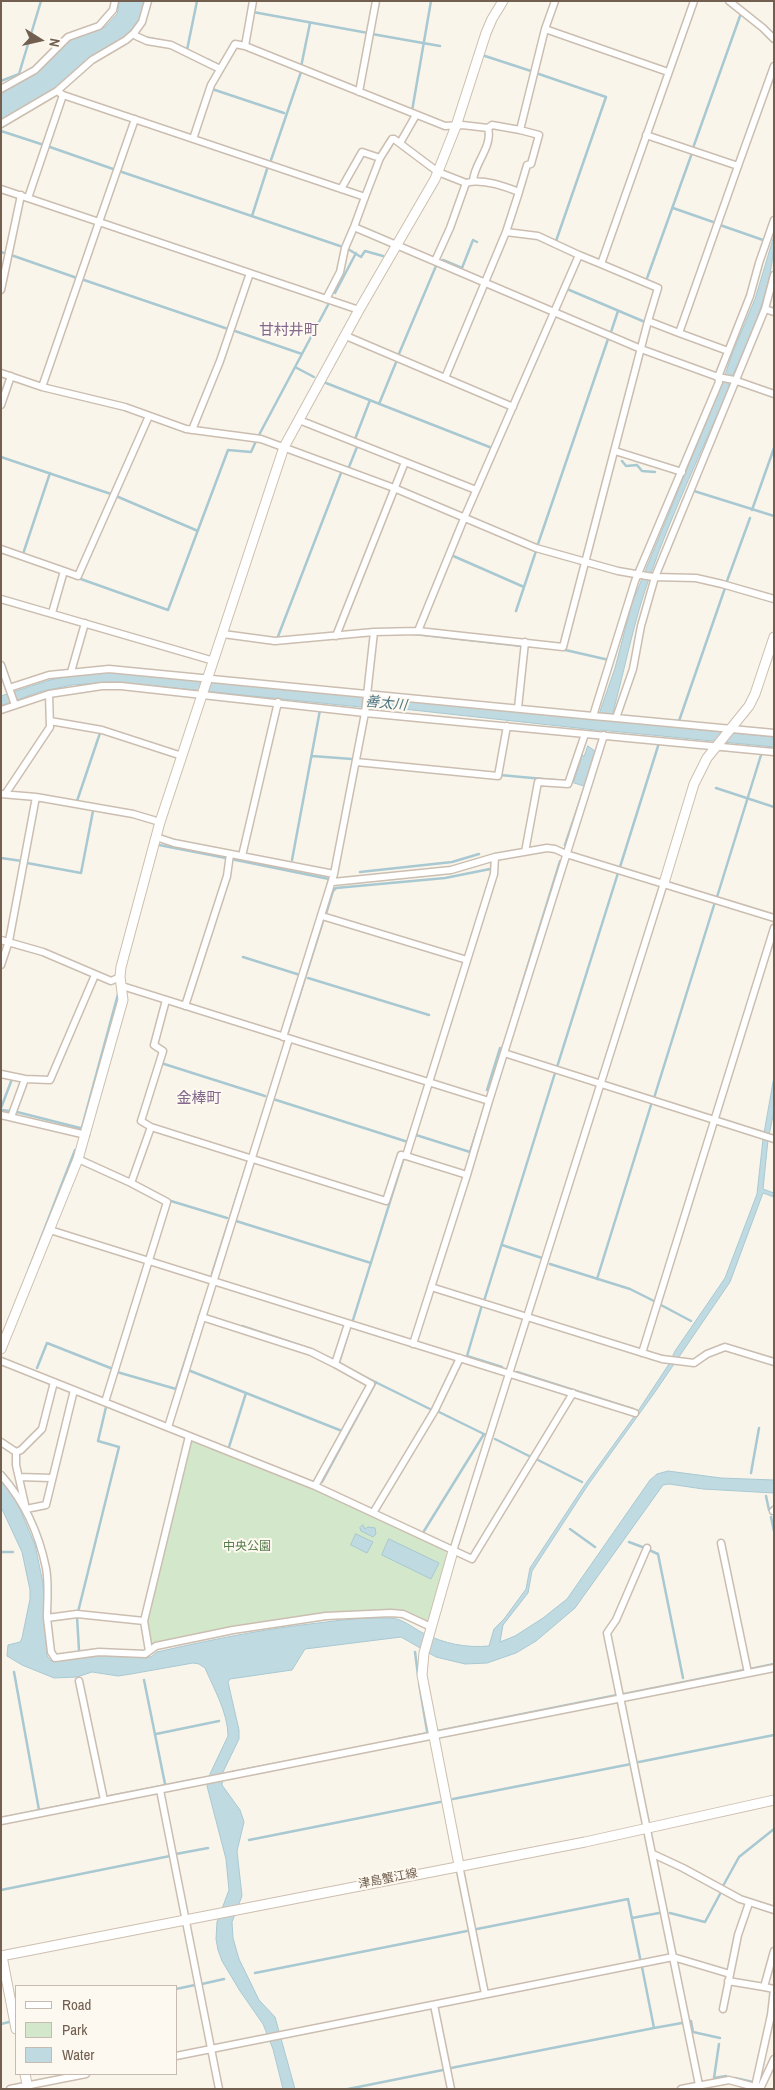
<!DOCTYPE html>
<html>
<head>
<meta charset="utf-8">
<style>
	body { margin:0 }
	#map { position:relative; width:775px; height:2090px; overflow:hidden; background:#faf5ea; font-family:"Archivo Narrow",sans-serif }
	canvas { display:block }
	.frame { position:absolute; inset:0; border:2px solid #725f50; pointer-events:none }
	.legend { position:absolute; left:15px; top:1985px; width:162px; height:90px; box-sizing:border-box; background:#fdf9f0; border:1px solid #c5bbb0; margin:0; padding:6px 9px; list-style:none; font-size:15px; color:#725f50 }
	.legend li { display:flex; align-items:center; gap:10px; height:25px }
	.legend b { width:25px; border:1px solid #c5bbb0 }
	.north { position:absolute; left:15px; top:15px; width:50px; height:50px; -webkit-text-stroke:4px #fdf9f0; paint-order:stroke; rotate:100deg; font-size:14px; font-weight:700; line-height:20px; text-align:center; color:#725f50 }
	.north::after { content:''; display:block; margin:auto; width:18px; height:22px; background:#725f50; clip-path:polygon(50% 0,100% 100%,50% 72%,0 100%) }
</style>
</head>
<body>
<div id="map">
<canvas width="775" height="2090"></canvas>
<div class="frame"></div>
<ul class="legend">
<li><b style="height:6px;background:#fff"></b>Road</li>
<li><b style="height:14px;background:#d3e7ca"></b>Park</li>
<li><b style="height:14px;background:#c0dae2"></b>Water</li>
</ul>
<div class="north">N</div>
</div>
<script>
const g = document.querySelector('canvas').getContext('2d');
g.lineJoin = 'round';
function paint(path, color) { g.fillStyle = color; g.fill(path, 'evenodd'); }
function stroke(path, color, width, dash) { g.strokeStyle = color; g.lineWidth = width; g.lineCap = dash ? 'butt' : 'round'; g.setLineDash(dash || []); g.stroke(path); }
function drawText(font, color, halo, rows, align = 'center') {
  g.font = font + ' "Archivo Narrow","Noto Sans JP",sans-serif'; g.lineWidth = 4; g.setLineDash([]); g.textBaseline = 'middle'; g.strokeStyle = halo; g.fillStyle = color; for (const [text, x, y, turn = 0] of rows) {
    g.save(); g.translate(x, y); g.rotate((+turn || 0) * Math.PI / 180); g.textAlign = isNaN(turn) ? turn : align; if (halo) g.strokeText(text, 0, 0); g.fillText(text, 0, 0); g.restore();
  }
}
const green = new Path2D(`
	M 190,1441 L 194,1441 L 326,1494 L 445,1550 L 448,1555 L 428,1621 L 425,1622 L 403,1612 L 327,1613 L 153,1644 L 151,1643 L 147,1621 Z`);
const water = new Path2D(`
	M 120,1 L 145,1 L 141,17 L 123,40 L 90,57 L 66,82 L 1,120 L 1,93 L 38,72 L 71,39 L 105,27 L 117,14 Z
	M 774,236 C 774,289 749,338 728,386 L 729,388 C 703,448 673,511 651,573 C 634,619 625,669 612,716 L 599,714 L 615,668 L 632,603 L 722,384 L 732,354 L 755,299 Z
	M 122,672 L 774,737 L 774,747 L 600,730 L 599,732 L 596,730 L 385,707 L 360,707 L 115,682 L 72,685 L 39,692 L 1,706 L 1,696 L 50,680 L 83,673 Z
	M 588,746 L 595,751 L 584,786 L 571,782 L 574,781 L 581,759 L 581,755 L 584,756 Z
	M 774,1077 L 774,1111 L 768,1140 L 763,1189 L 774,1193 L 774,1197 L 763,1193 L 730,1282 L 655,1392 L 588,1485 L 532,1571 L 528,1593 L 503,1625 L 500,1642 L 515,1636 L 543,1618 L 567,1599 L 650,1480 L 657,1474 L 668,1471 L 721,1478 L 774,1480 L 774,1493 L 703,1489 L 669,1484 L 663,1485 L 575,1608 L 536,1641 L 516,1653 L 487,1663 L 465,1664 L 436,1657 L 401,1637 L 305,1649 L 292,1670 L 230,1679 L 228,1682 L 239,1730 L 239,1739 L 223,1772 L 222,1785 L 240,1810 L 244,1822 L 237,1851 L 242,1896 L 232,1922 L 233,1938 L 239,1959 L 259,2000 L 275,2017 L 295,2089 L 283,2089 L 273,2049 L 263,2024 L 240,1991 L 222,1961 L 218,1950 L 216,1939 L 217,1922 L 229,1890 L 226,1859 L 207,1786 L 209,1776 L 228,1736 C 228,1713 214,1689 205,1668 L 199,1664 L 193,1663 L 131,1674 L 118,1676 L 92,1672 L 77,1677 L 54,1678 L 22,1665 L 7,1656 L 8,1645 L 20,1642 L 22,1638 L 30,1599 L 30,1590 L 22,1552 L 1,1507 L 1,1480 L 17,1502 L 35,1545 L 43,1583 L 47,1656 L 51,1661 L 103,1655 L 151,1657 L 157,1652 C 210,1640 263,1629 318,1623 C 341,1620 366,1617 390,1618 C 404,1619 411,1627 423,1633 C 445,1644 466,1648 489,1646 L 494,1629 L 504,1619 L 526,1589 L 530,1568 L 586,1483 L 638,1411 L 669,1364 L 675,1351 L 725,1278 L 757,1194 L 763,1139 Z
	M 363,1525 L 365,1529 L 368,1527 L 375,1528 L 376,1534 L 373,1537 L 361,1531 L 360,1528 Z
	M 356,1534 L 373,1542 L 367,1553 L 351,1545 Z
	M 389,1539 L 439,1563 L 431,1579 L 382,1555 Z`);
const stream = new Path2D(`
	M 738,5 L 774,34
	M 253,12 L 368,33
	M 372,34 L 440,46
	M 144,37 L 163,41
	M 173,43 L 186,49
	M 187,50 L 197,1
	M 485,56 L 531,71
	M 207,59 L 219,65
	M 301,67 L 310,23
	M 536,73 L 606,97 L 556,241
	M 1,81 L 19,74 L 41,1
	M 212,89 L 284,113
	M 412,111 L 431,1
	M 1,131 L 44,145
	M 47,146 L 116,170
	M 693,148 L 740,16
	M 270,163 L 301,72
	M 119,171 L 340,246
	M 673,208 L 716,223
	M 252,216 L 268,166
	M 720,225 L 763,240
	M 348,249 L 361,257 L 365,251 L 383,256
	M 1,252 L 7,254
	M 11,255 L 77,278
	M 443,260 L 462,268 L 473,240 L 477,242
	M 84,280 L 228,329
	M 646,281 L 692,153
	M 567,289 L 645,322
	M 335,293 L 356,253
	M 232,330 L 302,354
	M 611,332 L 618,311
	M 398,356 L 436,266
	M 295,367 L 314,377
	M 326,383 L 492,448
	M 379,404 L 397,360
	M 259,435 L 329,303
	M 355,439 L 370,400
	M 1,457 L 111,494
	M 622,461 L 626,466 L 637,465 L 642,471 L 655,472
	M 349,467 L 357,447
	M 694,491 L 774,516
	M 116,496 L 198,531
	M 752,510 L 774,448
	M 538,544 L 608,339
	M 23,554 L 50,473
	M 451,555 L 524,587
	M 78,578 L 168,610 L 228,450 L 251,452 L 256,441
	M 727,581 L 750,518
	M 516,611 L 536,551
	M 414,634 L 522,646
	M 277,639 L 341,473
	M 561,649 L 609,660
	M 679,721 L 725,588
	M 312,756 L 352,759
	M 500,775 L 565,781
	M 716,788 L 774,807
	M 77,801 L 100,733
	M 159,845 L 226,858
	M 565,845 L 584,789
	M 1,858 L 22,861
	M 231,859 L 329,879 L 328,883
	M 292,860 L 320,710
	M 27,863 L 81,873 L 93,811
	M 620,867 L 659,743
	M 360,872 L 452,862 L 479,854
	M 717,897 L 761,755
	M 326,914 L 333,891 L 336,888 L 445,878 L 490,869
	M 243,957 L 300,975
	M 308,978 L 429,1015
	M 514,1010 L 560,861
	M 288,1032 L 324,918
	M 161,1063 L 265,1096
	M 557,1067 L 618,873
	M 487,1090 L 500,1048 L 502,1049 L 503,1046
	M 654,1098 L 715,902
	M 273,1099 L 408,1142
	M 1,1108 L 12,1079
	M 1,1110 L 10,1111
	M 17,1112 L 80,1128 L 82,1127 L 118,994
	M 416,1135 L 470,1152 L 478,1127
	M 171,1201 L 227,1218
	M 236,1221 L 371,1263
	M 502,1245 L 542,1258
	M 550,1264 L 630,1289 L 654,1301
	M 29,1269 L 75,1150
	M 212,1274 L 248,1161
	M 597,1279 L 651,1105
	M 484,1301 L 555,1073
	M 482,1305 L 467,1356 L 502,1367
	M 661,1305 L 691,1321
	M 353,1320 L 404,1157
	M 242,1326 L 305,1347
	M 342,1365 L 339,1363 L 349,1331
	M 37,1368 L 47,1343 L 113,1369
	M 188,1370 L 342,1431
	M 353,1371 L 432,1410
	M 117,1372 L 176,1389 L 203,1305
	M 517,1372 L 633,1409
	M 437,1411 L 486,1435
	M 495,1439 L 531,1457
	M 229,1447 L 246,1393
	M 536,1459 L 582,1482
	M 751,1473 L 759,1428
	M 322,1482 L 376,1382
	M 766,1496 L 769,1510
	M 771,1517 L 774,1531
	M 570,1529 L 595,1547
	M 424,1531 L 484,1434
	M 629,1542 L 645,1548
	M 649,1550 L 658,1554 L 683,1678
	M 1,1552 L 13,1552
	M 78,1612 L 119,1447 L 98,1441 L 106,1407
	M 77,1617 L 79,1650
	M 415,1652 L 418,1675
	M 750,1669 L 774,1664
	M 14,1672 L 39,1810
	M 144,1680 L 165,1784
	M 419,1683 L 427,1731
	M 624,1694 L 744,1670
	M 156,1734 L 219,1721
	M 398,1739 L 617,1695
	M 639,1762 L 774,1735
	M 232,1772 L 346,1750
	M 105,1797 L 197,1779
	M 453,1799 L 631,1764
	M 1,1818 L 100,1798
	M 249,1840 L 440,1802
	M 176,1854 L 208,1848
	M 723,1886 L 739,1857 L 774,1829
	M 1,1890 L 170,1856
	M 670,1913 L 705,1922 L 720,1894
	M 632,1918 L 659,1913
	M 477,1929 L 628,1899 L 640,1958
	M 642,1967 L 654,2028 L 682,2023
	M 255,1973 L 467,1931
	M 202,1984 L 224,1979
	M 176,1989 L 195,1985
	M 691,2021 L 693,2032 L 720,2038
	M 1,2024 L 9,2022
	M 719,2044 L 714,2078 L 726,2076
	M 451,2068 L 654,2028
	M 735,2078 L 753,2082
	M 348,2089 L 443,2070`);
const street = new Path2D(`
	M 253,1 L 245,46 L 445,126 L 462,125 L 488,128 L 492,125 L 520,130 L 545,29
	M 555,1 L 545,29 L 668,72
	M 729,1 L 763,28 L 774,39
	M 134,33 L 142,22 L 148,1
	M 1,89 L 35,70 L 68,37 L 99,26 L 113,10 L 115,1
	M 359,92 L 376,1
	M 63,95 L 57,91 L 92,60 L 126,40 L 134,33 L 136,36 L 147,41 L 171,45 L 220,69
	M 1,124 L 57,91
	M 646,135 L 738,166 L 679,333 L 728,351
	M 193,139 L 211,85 L 235,44 L 245,46
	M 400,143 L 416,115
	M 738,166 L 774,66
	M 473,181 C 474,163 493,147 488,128
	M 1,189 L 99,222 L 135,119
	M 341,189 L 362,152 L 380,158
	M 365,197 L 380,158 L 392,139 L 394,139 L 438,172 L 466,183 C 482,178 504,186 519,192 L 527,165 L 531,164 L 539,135 L 520,130
	M 28,198 L 63,95 L 365,197 L 354,227 L 641,349 L 718,377 L 734,380 L 774,394
	M 506,232 L 538,236 L 579,255
	M 435,261 L 450,228 L 466,183
	M 601,264 L 658,288 L 648,321
	M 774,275 L 765,309 L 774,312
	M 1,290 L 21,195
	M 326,299 L 340,272 L 345,248 L 354,227
	M 765,309 L 655,577 L 641,626 L 633,669 L 616,718 L 593,716 L 635,581 L 719,382 L 718,377 L 750,296 L 759,263 L 774,220
	M 346,336 L 513,407
	M 1,373 L 42,387 L 125,407 L 186,429 L 261,439 L 394,488 L 536,548 L 618,571 L 653,577 L 696,578 L 722,584 L 774,599
	M 445,378 L 506,232 L 519,192
	M 42,387 L 99,222 L 359,310
	M 1,405 L 11,376
	M 299,420 L 476,490
	M 192,430 L 220,361 L 250,273
	M 615,451 L 682,472
	M 1,549 L 64,571 L 52,613
	M 64,571 L 78,576 L 149,416
	M 1,599 L 214,661
	M 418,631 L 563,647 L 648,321 L 679,333
	M 223,634 L 275,641 L 374,632
	M 336,636 L 405,462
	M 1,665 L 9,688
	M 71,672 L 85,623
	M 49,694 L 102,686 L 121,686 L 365,713 L 774,752
	M 15,705 L 9,688 L 49,675 L 109,669 L 593,716
	M 518,708 L 525,642
	M 1,710 L 49,694 L 50,727 L 6,793
	M 616,718 L 774,733
	M 50,721 L 102,730 L 182,756
	M 356,762 L 498,776 L 507,726
	M 1,794 L 36,797 L 133,814 L 160,822
	M 156,837 L 174,843 L 334,874
	M 525,852 L 538,782 L 568,784 L 585,734
	M 242,856 L 278,702
	M 333,882 L 451,870 L 495,857 L 547,848 L 555,849 L 566,854 L 774,918
	M 322,916 L 467,960
	M 1,940 L 43,952 L 111,981 L 120,977
	M 1,965 L 9,941 L 36,797
	M 122,986 L 489,1101 L 504,1053 L 774,1139
	M 185,1006 L 227,876 L 230,854
	M 283,1037 L 334,874 L 365,713 L 374,632 L 418,631 L 465,516 L 579,255 L 601,264 L 694,1
	M 504,1053 L 604,735
	M 1,1074 L 25,1079 L 50,1080 L 95,975
	M 489,1101 L 467,1175 L 406,1156 L 494,874 L 495,857
	M 1,1115 L 86,1135
	M 11,1117 L 25,1079
	M 151,1127 L 386,1201 L 401,1155 L 406,1156
	M 78,1159 L 131,1183 L 151,1127 L 141,1121 L 163,1051 L 154,1045 L 166,1000
	M 50,1230 L 635,1413
	M 431,1287 L 662,1359 L 694,1363 L 707,1354 L 725,1347 L 774,1362
	M 202,1317 L 311,1352 L 335,1364
	M 413,1344 L 467,1175
	M 642,1353 L 774,928
	M 1,1361 L 315,1486 L 472,1559 L 573,1393
	M 54,1382 L 42,1429 L 21,1450 L 16,1452 L 16,1465 L 26,1509 L 46,1505 L 74,1390
	M 105,1402 L 167,1202 L 131,1183
	M 168,1427 L 289,1039
	M 1,1442 L 16,1452
	M 1,1475 C 24,1501 39,1534 46,1568 C 49,1584 47,1602 47,1618 L 77,1614 L 144,1621
	M 19,1477 L 51,1478
	M 315,1486 L 371,1384 L 335,1364 L 348,1324
	M 773,1511 L 774,1510
	M 373,1513 L 435,1410 L 460,1358
	M 721,1543 L 748,1673
	M 647,1548 L 616,1620 L 607,1633 L 699,2085
	M 453,1551 L 664,883
	M 47,1618 L 51,1652 L 55,1658 L 99,1652 L 145,1654 L 156,1646 L 233,1630 L 326,1616 L 391,1613 L 403,1614 L 431,1627
	M 149,1651 L 144,1621 L 189,1436
	M 79,1681 L 104,1800
	M 160,1790 L 219,2089
	M 1,1821 L 774,1668
	M 653,1854 L 683,1868 L 740,1899 L 774,1910
	M 459,1865 L 485,1994
	M 728,1981 L 764,1987
	M 434,2005 L 451,2089
	M 723,2009 L 738,1935 L 749,1903
	M 176,2056 L 673,1957 L 730,1974
	M 760,2088 L 755,2087 L 771,2015 L 774,1989 L 764,1987 L 774,1951
	M 10,2089 L 86,2074
	M 681,2089 L 729,2080 L 755,2087
	M 760,2089 L 774,2059`);
const secondary = new Path2D(`
	M 664,883 L 694,784 L 707,758 L 749,706 L 755,694 L 774,637
	M 1,1349 L 78,1159 L 123,1000 L 120,977 L 121,967 L 160,822 L 284,447 L 359,310 L 435,179 L 456,126 L 486,33 L 492,19 L 503,1
	M 453,1551 L 424,1653 L 422,1675 L 459,1865
	M 1,1956 L 585,1842 L 774,1800
	M 2,1956 L 16,2029
	M 25,2074 L 28,2089`);
const parkNames = [
	["中央公園",247,1547]
];
const streetNames = [
	["津島蟹江線",388,1879,-11]
];
const waterNames = [
	["善太川",386,704,6]
];
const quarterNames = [
	["甘村井町",289,331],
	["金棒町",199,1099]
];
paint(green, '#d3e7ca');
paint(water, '#c0dae2');
stroke(water, '#a8c8d2', 1);
stroke(stream, '#a8c8d2', 2.5);
stroke(street, '#cbbeb1', 9);
stroke(secondary, '#cdbfaf', 11);
stroke(street, '#fff', 6);
stroke(secondary, '#fff', 9);
drawText('12px', '#567c4c', '#fdf9f0', parkNames);
drawText('12px', '#725f50', '#fdf9f0', streetNames);
drawText('italic 14px', '#4c7583', '#fdf9f0', waterNames);
drawText('15px', '#84688d', '#fdf9f0', quarterNames);
</script>
</body>
</html>
